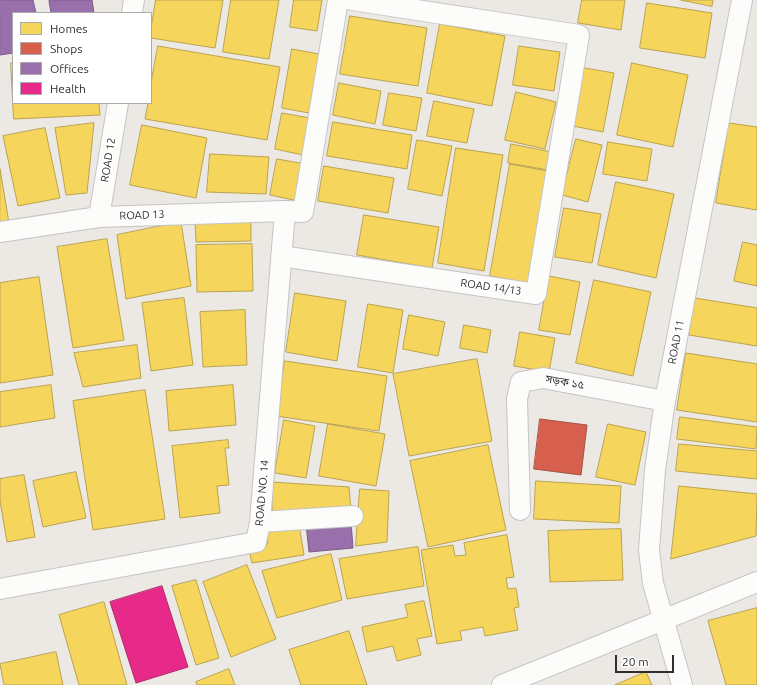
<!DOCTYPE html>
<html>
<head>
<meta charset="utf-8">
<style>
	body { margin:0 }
	#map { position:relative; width:757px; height:685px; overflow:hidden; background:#ece8e4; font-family:Ubuntu,sans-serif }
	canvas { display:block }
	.legend { position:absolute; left:12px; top:12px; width:140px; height:92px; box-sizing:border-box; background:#fff; border:1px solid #ababab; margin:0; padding:5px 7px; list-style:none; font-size:12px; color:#2e2e2e }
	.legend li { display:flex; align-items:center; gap:8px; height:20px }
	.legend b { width:20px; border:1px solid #ababab }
	.scale { position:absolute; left:615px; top:655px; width:59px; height:18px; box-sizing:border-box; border:2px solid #2e2e2e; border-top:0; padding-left:5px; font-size:12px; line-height:14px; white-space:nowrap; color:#2e2e2e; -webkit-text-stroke:3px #fff; paint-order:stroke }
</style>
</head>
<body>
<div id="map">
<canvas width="757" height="685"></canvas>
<ul class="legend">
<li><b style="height:11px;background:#f6d55c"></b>Homes</li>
<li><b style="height:11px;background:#d6604d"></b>Shops</li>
<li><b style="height:11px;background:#9970ab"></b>Offices</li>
<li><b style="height:11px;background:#e7298a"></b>Health</li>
</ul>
<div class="scale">20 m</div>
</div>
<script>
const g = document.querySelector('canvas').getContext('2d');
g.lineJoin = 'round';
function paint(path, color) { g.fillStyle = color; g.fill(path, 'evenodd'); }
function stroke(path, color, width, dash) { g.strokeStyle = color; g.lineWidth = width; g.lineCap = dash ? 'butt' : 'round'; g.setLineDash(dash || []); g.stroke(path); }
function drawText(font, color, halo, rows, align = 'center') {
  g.font = font + ' Ubuntu,"Noto Sans Bengali",sans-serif'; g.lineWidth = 4; g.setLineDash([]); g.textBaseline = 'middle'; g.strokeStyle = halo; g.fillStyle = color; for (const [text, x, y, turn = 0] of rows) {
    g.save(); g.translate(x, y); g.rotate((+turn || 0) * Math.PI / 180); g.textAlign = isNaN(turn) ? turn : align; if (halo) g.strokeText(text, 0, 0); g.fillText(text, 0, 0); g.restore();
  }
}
const homes = new Path2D(`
	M 156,0 L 223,0 L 215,48 L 151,38 L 151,28 Z
	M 231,0 L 279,0 L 269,59 L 223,52 Z
	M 294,0 L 322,0 L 317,31 L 290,27 Z
	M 582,0 L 625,0 L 621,30 L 578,23 Z
	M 681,0 L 713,0 L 712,6 Z
	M 647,3 L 712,13 L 705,58 L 640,48 Z
	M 350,16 L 427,28 L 418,86 L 340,74 Z
	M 440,24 L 505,36 L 492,106 L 427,93 Z
	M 158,46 L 280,67 L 267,140 L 145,119 L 148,103 L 151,103 L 151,83 Z
	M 519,46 L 560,52 L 554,91 L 513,85 Z
	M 292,49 L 319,54 L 309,113 L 282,108 Z
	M 11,63 L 13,63 L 13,103 L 99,103 L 100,115 L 14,119 Z
	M 632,63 L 688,75 L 673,147 L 617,135 Z
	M 579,67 L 614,73 L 603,132 L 568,125 Z
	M 339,83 L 381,91 L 375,124 L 333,115 Z
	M 516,92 L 556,102 L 545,149 L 505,140 Z
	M 389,93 L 422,98 L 416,131 L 383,125 Z
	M 434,101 L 474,109 L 467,143 L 427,136 Z
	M 282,113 L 310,118 L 303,155 L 275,149 Z
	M 333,122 L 412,135 L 407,169 L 327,156 Z
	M 94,123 L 87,193 L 66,195 L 55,128 Z
	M 729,123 L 757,127 L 757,210 L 716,203 Z
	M 142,125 L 207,138 L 196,198 L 130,185 Z
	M 45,128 L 60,198 L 18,206 L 3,136 Z
	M 576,139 L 602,145 L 588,202 L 562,195 Z
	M 417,140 L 452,146 L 442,196 L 408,189 Z
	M 608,142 L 652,149 L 647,181 L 603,174 Z
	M 511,144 L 552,152 L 548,170 L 508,163 Z
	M 456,148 L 503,155 L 484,271 L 438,263 Z
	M 210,154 L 269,157 L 266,194 L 207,192 Z
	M 277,159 L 305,164 L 298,201 L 270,195 Z
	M 510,164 L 548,171 L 528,283 L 490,276 Z
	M 324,166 L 394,178 L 388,213 L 318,201 Z
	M 0,169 L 9,223 L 0,225 Z
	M 616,182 L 674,194 L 656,278 L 598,265 Z
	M 564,208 L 601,214 L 592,263 L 555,257 Z
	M 364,215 L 439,227 L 432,268 L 357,255 Z
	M 251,219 L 251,241 L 196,242 L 195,221 Z
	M 181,222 L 191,286 L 126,299 L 117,235 Z
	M 107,239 L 124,340 L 73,348 L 57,247 Z
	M 743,242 L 757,245 L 757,286 L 734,281 Z
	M 252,244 L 253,291 L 197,292 L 196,245 Z
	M 549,276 L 580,282 L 570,335 L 539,330 Z
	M 39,277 L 53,375 L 0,383 L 0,283 Z
	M 594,280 L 651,292 L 633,376 L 576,363 Z
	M 295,293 L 346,301 L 337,361 L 286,352 Z
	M 184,298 L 193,365 L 151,371 L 142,303 Z
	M 695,298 L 757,308 L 757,346 L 689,335 Z
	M 368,304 L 403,310 L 393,373 L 358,367 Z
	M 245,310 L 247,365 L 203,367 L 200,312 Z
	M 409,315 L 445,322 L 438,356 L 403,349 Z
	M 464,325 L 491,330 L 487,353 L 460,348 Z
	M 520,332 L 555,338 L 549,372 L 514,366 Z
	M 137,345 L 141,378 L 83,387 L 74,353 Z
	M 686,353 L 757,364 L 757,422 L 677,410 Z
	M 477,359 L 492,441 L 409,456 L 393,374 Z
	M 285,361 L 387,376 L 379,431 L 276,416 Z
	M 51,385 L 55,418 L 0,427 L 0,392 Z
	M 233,385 L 236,425 L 169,431 L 166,391 Z
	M 145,390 L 165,519 L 93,530 L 73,401 Z
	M 680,417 L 757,427 L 756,449 L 677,439 Z
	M 284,420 L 315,426 L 306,478 L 275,473 Z
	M 328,424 L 385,434 L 376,486 L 319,476 Z
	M 608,424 L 646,432 L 635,485 L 596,477 Z
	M 228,440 L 229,448 L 225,448 L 229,485 L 217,486 L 220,513 L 180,518 L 172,446 Z
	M 679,444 L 757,451 L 757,479 L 676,471 Z
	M 488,445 L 506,530 L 428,547 L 410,461 Z
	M 76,472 L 86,518 L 43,527 L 33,481 Z
	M 24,475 L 35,537 L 7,542 L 0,501 L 0,479 Z
	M 536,481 L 621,486 L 619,523 L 534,519 Z
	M 271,482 L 349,487 L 351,511 L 273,515 Z
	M 679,486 L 757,494 L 756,536 L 671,559 Z
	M 360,489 L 389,491 L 387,542 L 356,546 Z
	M 299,525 L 304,555 L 252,563 L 248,546 L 268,544 L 266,526 Z
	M 621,529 L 623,580 L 550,582 L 548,531 Z
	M 507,535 L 514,577 L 506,578 L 508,589 L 516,588 L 519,607 L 514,608 L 518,630 L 485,636 L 483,627 L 460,631 L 462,640 L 437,644 L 421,550 L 453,545 L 455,556 L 466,555 L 464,543 Z
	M 418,547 L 424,586 L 347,599 L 339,559 Z
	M 331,554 L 342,600 L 277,618 L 262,571 Z
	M 247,565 L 276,639 L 231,657 L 203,582 Z
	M 196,580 L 219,658 L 196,665 L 172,586 Z
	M 424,601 L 432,636 L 417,639 L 421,655 L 397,661 L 393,646 L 367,652 L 362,627 L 408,617 L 405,605 Z
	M 104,602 L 127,685 L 79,685 L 59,615 Z
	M 757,608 L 757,685 L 726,685 L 708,621 Z
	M 349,631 L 367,685 L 301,685 L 289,650 Z
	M 56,652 L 63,685 L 4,685 L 0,664 Z
	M 229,669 L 235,685 L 197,685 L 196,682 Z
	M 646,672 L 652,685 L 615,685 Z`);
const shops = new Path2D(`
	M 540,419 L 587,425 L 581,475 L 534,469 Z`);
const offices = new Path2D(`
	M 0,0 L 33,0 L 36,13 L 13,13 L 13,53 L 0,55 Z
	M 53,0 L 92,0 L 94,13 L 51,13 L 49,1 Z
	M 351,522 L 353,548 L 309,552 L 306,524 Z`);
const health = new Path2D(`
	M 162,586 L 188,667 L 136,683 L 110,602 Z`);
const minor = new Path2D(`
	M 132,13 L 134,0
	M 99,217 L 118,103
	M 0,232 L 99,217 L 285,211
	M 281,256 L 536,294 L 579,35 L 352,0
	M 520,510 L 517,399 L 521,382 L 543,378 L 665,401
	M 260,522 L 353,516
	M 0,589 L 256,542 L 260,522 L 285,211 L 303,212 L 338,0
	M 502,685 L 757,582
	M 682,685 L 653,583 L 649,550 L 655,470 L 665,401 L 742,0`);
const streetNames = [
	["ROAD 12",108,160,-81],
	["ROAD 13",142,215,-2],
	["ROAD 14/13",491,287,8],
	["ROAD 11",676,342,-79],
	["সড়ক ১৫",565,382,10],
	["ROAD NO. 14",262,493,-85]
];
paint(homes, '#f6d55c');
stroke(homes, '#baa34e', 1);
paint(shops, '#d6604d');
stroke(shops, '#a45144', 1);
paint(offices, '#9970ab');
stroke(offices, '#795c86', 1);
paint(health, '#e7298a');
stroke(health, '#b02a6e', 1);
stroke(minor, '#c5c4c5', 22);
stroke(minor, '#fcfcfb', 20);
drawText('11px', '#2e2e2e', '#fff', streetNames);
</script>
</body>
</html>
